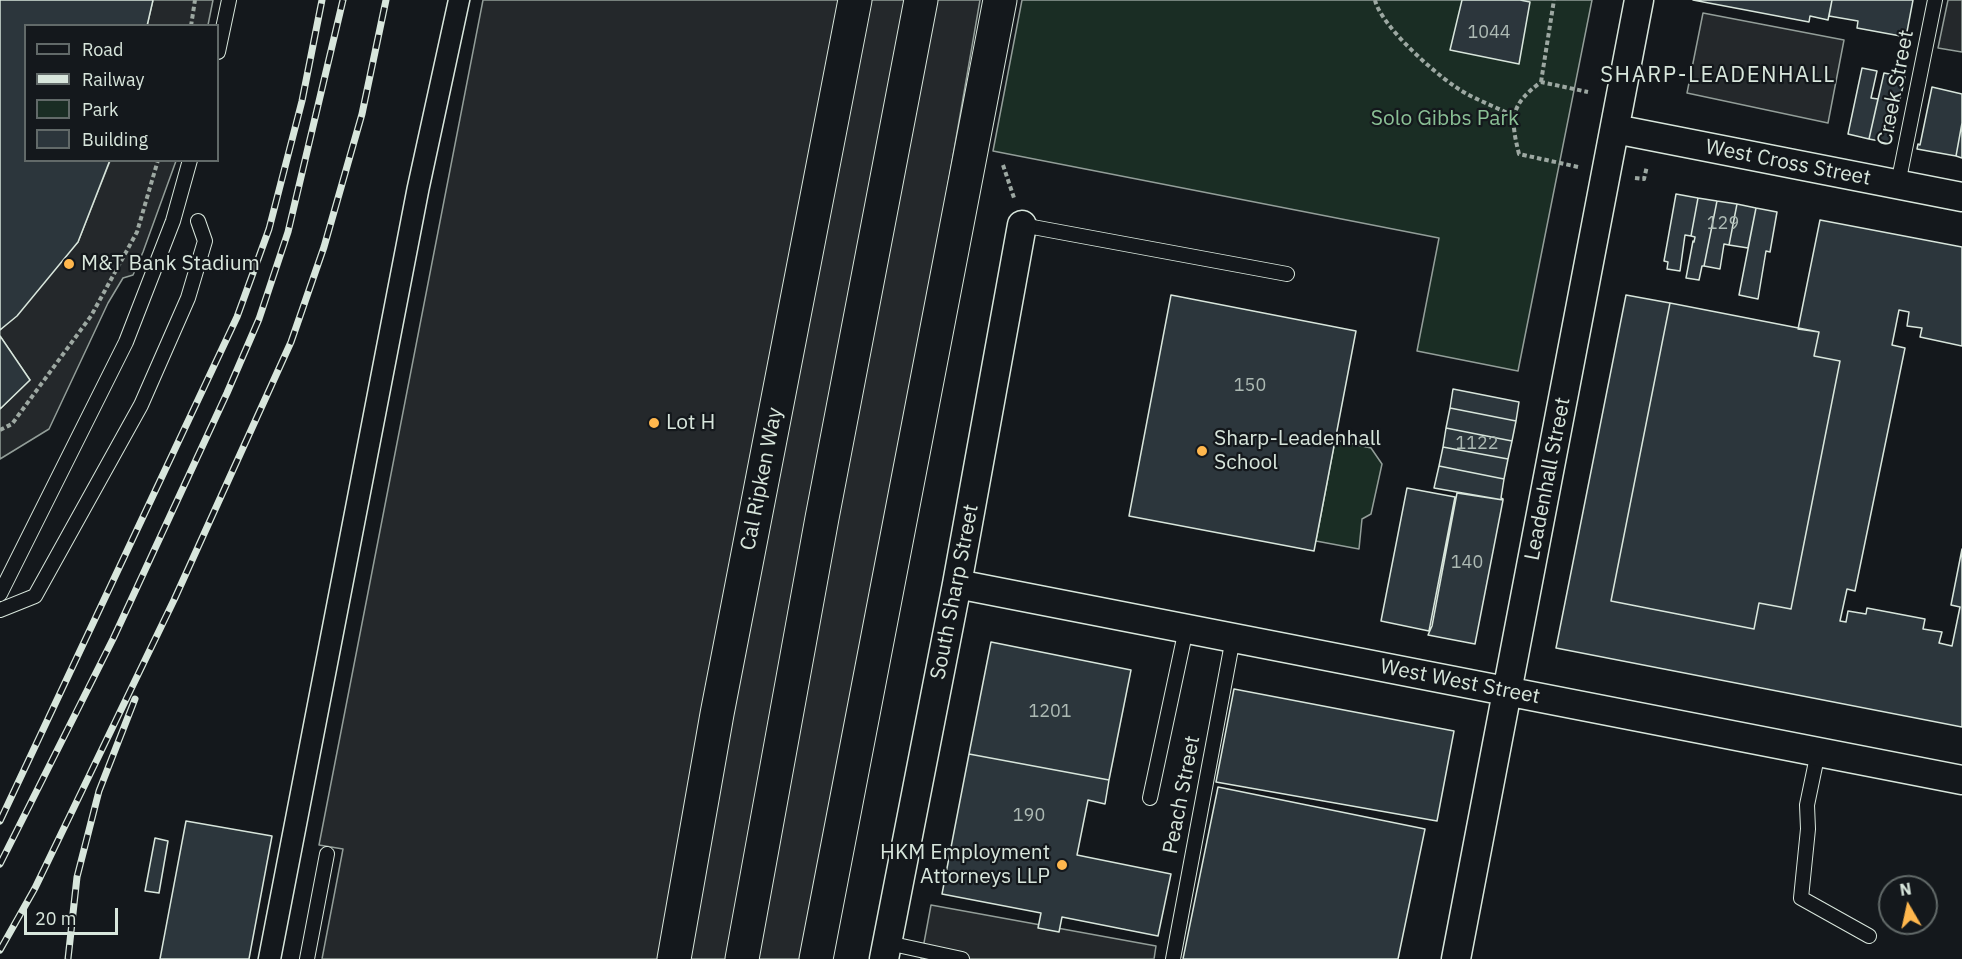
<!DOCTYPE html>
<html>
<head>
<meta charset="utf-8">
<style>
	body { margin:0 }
	#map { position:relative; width:1962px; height:959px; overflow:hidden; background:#14181c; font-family:"IBM Plex Sans",sans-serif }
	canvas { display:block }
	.legend { position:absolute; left:24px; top:24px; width:195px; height:138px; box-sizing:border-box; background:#14181c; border:2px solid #626a69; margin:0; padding:8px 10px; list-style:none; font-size:18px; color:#d8e6dc }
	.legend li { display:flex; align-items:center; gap:12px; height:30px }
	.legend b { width:30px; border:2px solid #626a69 }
	.north { position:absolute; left:1878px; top:875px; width:60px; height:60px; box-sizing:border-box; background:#14181c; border:2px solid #626a69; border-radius:50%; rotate:351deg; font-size:16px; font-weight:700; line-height:24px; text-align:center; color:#d8e6dc }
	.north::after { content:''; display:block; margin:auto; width:21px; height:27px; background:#ffb74d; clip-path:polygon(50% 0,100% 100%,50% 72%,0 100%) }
	.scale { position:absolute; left:24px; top:908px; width:94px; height:27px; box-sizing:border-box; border:3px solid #d8e6dc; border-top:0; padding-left:8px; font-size:18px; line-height:21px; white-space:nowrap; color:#d8e6dc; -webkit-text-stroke:4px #14181c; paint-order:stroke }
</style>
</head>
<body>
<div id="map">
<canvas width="1962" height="959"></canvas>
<ul class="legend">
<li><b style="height:8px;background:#14181c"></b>Road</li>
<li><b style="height:8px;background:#d8e6dc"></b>Railway</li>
<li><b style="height:16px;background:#1a2d24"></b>Park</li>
<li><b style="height:16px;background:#2c363c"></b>Building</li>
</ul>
<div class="north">N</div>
<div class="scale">20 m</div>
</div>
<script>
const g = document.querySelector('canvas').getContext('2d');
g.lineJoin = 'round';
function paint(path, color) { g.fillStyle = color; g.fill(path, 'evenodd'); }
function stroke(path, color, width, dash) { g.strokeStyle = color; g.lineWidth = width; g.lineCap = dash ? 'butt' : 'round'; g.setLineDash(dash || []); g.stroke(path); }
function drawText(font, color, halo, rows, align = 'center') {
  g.font = font + ' "IBM Plex Sans",sans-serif'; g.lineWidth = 4.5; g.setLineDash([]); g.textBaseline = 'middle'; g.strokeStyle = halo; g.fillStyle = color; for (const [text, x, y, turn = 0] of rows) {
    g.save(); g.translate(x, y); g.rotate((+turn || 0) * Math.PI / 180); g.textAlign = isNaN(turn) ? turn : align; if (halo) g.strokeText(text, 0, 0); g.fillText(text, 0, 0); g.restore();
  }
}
const green = new Path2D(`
	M 1022,0 L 1592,0 L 1518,371 L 1417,351 L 1439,238 L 993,151 Z
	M 1335,440 L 1371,448 L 1382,464 L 1371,514 L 1362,519 L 1359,549 L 1316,541 Z`);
const parking = new Path2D(`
	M 153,0 L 213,0 L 208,25 L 147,26 Z
	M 483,0 L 980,0 L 814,959 L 322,959 L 343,849 L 319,845 Z
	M 1948,0 L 1962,0 L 1962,52 L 1938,48 Z
	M 1703,13 L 1844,40 L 1828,123 L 1687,93 Z
	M 110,161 L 176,161 L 143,252 L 133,275 L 123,278 L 108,303 L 49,429 L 0,459 L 0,409 L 30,380 L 0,336 L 0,330 L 78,242 Z
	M 931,905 L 1156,946 L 1154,959 L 921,959 Z`);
const building = new Path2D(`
	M 0,0 L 153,0 L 147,26 L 26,26 L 26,160 L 110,160 L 78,242 L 17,316 L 0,330 Z
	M 1462,0 L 1520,0 L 1530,2 L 1519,64 L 1450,50 Z
	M 1693,0 L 1832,0 L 1828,20 L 1810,16 L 1809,22 Z
	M 1832,0 L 1913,0 L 1906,37 L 1857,28 L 1858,21 L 1829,16 Z
	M 1862,68 L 1877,71 L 1871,98 L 1878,99 L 1869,139 L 1848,134 Z
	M 1884,73 L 1905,77 L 1890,143 L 1869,139 Z
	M 1932,87 L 1962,94 L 1962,123 L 1956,156 L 1917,149 L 1918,144 L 1920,145 Z
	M 1962,123 L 1962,158 L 1956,156 Z
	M 1676,194 L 1698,198 L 1691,236 L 1685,235 L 1680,271 L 1667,269 L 1668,262 L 1664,261 Z
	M 1698,198 L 1717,201 L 1704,266 L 1702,266 L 1699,280 L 1686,278 L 1693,241 L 1694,242 L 1695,237 L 1691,236 Z
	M 1717,201 L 1737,204 L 1729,245 L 1724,244 L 1720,269 L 1704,266 Z
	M 1737,204 L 1756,208 L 1748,248 L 1729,245 Z
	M 1756,208 L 1777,212 L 1770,252 L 1766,251 L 1758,299 L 1739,295 Z
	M 1820,220 L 1962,247 L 1962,346 L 1920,337 L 1922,328 L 1907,326 L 1909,312 L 1899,310 L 1892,345 L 1905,348 L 1855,591 L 1847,589 L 1840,621 L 1846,622 L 1848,611 L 1866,614 L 1867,608 L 1925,619 L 1923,629 L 1942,632 L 1939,643 L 1952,646 L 1960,607 L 1951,605 L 1962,549 L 1962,727 L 1556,648 L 1626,295 L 1670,303 L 1611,601 L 1754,629 L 1759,603 L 1791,609 L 1840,361 L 1814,356 L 1819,332 L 1798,329 Z
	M 1171,295 L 1356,331 L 1314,551 L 1129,516 Z
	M 1670,303 L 1819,332 L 1814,356 L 1840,361 L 1791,609 L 1759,603 L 1754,629 L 1611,601 Z
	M 0,336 L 30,380 L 0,409 Z
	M 1453,389 L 1519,402 L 1516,421 L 1450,408 Z
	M 1450,408 L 1516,421 L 1512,441 L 1446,428 Z
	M 1446,428 L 1512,441 L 1508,459 L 1443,447 Z
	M 1443,447 L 1508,459 L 1504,479 L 1439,466 Z
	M 1439,466 L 1504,479 L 1501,498 L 1503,499 L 1503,500 L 1434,488 Z
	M 1407,488 L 1455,497 L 1429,631 L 1381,621 Z
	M 1457,493 L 1503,500 L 1475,644 L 1428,635 L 1432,626 Z
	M 991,642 L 1131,670 L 1109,780 L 969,754 Z
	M 1234,689 L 1454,731 L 1437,821 L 1216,782 Z
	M 969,754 L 1109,780 L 1105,804 L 1088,800 L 1077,855 L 1171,874 L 1158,936 L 1062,917 L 1059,932 L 1038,928 L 1041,913 L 942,894 Z
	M 1218,787 L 1425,829 L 1398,959 L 1183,959 Z
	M 186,821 L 272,836 L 249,959 L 160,959 Z
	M 155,838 L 168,841 L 159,893 L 145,891 Z`);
const path = new Path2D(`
	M 1375,0 C 1381,27 1442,81 1467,94 C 1482,102 1498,108 1513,116
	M 191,26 L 195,0
	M 1541,82 L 1554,0
	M 1003,165 L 1014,198
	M 1578,167 L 1519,154 C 1510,118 1510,105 1541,82 L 1588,92
	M 1635,178 L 1644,179 L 1647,166
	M 0,430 L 12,424 L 91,316 L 137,232 L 158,160`);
const lane = new Path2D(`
	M 218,52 L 229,0
	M 1898,184 L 1935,0
	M 1022,225 L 1287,274
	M 0,594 L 126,342 L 173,221 L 190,160
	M 0,610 L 35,596 L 141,405 L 188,298 L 205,241 L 198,221
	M 1818,752 L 1807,805 L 1808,829 L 1801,898 L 1869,936
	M 1150,798 L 1186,629
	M 888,943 L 962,959
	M 307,959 L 327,854
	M 1173,959 L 1233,638`);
const street = new Path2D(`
	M 1615,129 L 1962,197
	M 957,584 L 1962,780
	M 884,959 L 957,584 L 1022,225
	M 1456,959 L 1639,0`);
const highway = new Path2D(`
	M 674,959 L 717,714 L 855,0
	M 742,959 L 822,518 L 921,0
	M 816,959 L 1000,0`);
const tram = new Path2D(`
	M 258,959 L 407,187 L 448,0
	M 281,959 L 429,191 L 470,0`);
const rail = new Path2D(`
	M 0,821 L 237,317 L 269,229 L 302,101 L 322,0
	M 0,864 L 113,639 L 227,393 L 259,319 L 288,232 L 343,0
	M 0,950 L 35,888 L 174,600 L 291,342 L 324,247 L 362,114 L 386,0
	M 68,959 L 77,877 L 99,791 L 135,699`);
const markers = [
	[69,264,6,"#ffb74d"],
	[654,423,6,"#ffb74d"],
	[1202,451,6,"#ffb74d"],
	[1062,865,6,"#ffb74d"]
];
const numberNames = [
	["1044",1489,33],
	["129",1723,224],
	["150",1250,386],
	["1122",1477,444],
	["140",1467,563],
	["1201",1050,712],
	["190",1029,816]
];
const streetNames = [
	["Creek Street",1896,88,-79],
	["West Cross Street",1788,163,11],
	["Cal Ripken Way",762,479,-79],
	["Leadenhall Street",1548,479,-79],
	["South Sharp Street",955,592,-79],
	["West West Street",1460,682,11],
	["Peach Street",1182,795,-79]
];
const parkNames = [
	["Solo Gibbs Park",1445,119]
];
const poiNames = [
	["M&T Bank Stadium",81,264],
	["Lot H",666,423],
	["Sharp-Leadenhall",1214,439],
	["School",1214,463],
	["HKM Employment",1050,853,"right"],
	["Attorneys LLP",1050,877,"right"]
];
const neighbourhoodNames = [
	["SHARP-LEADENHALL",1718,76]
];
paint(green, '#1a2d24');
stroke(green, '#939e99', 1.5);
paint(parking, '#24282b');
stroke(parking, '#939e99', 1.5);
paint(building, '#2c363c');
stroke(building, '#d8e6dc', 1.5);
stroke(lane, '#d8e6dc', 16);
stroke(street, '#d8e6dc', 31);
stroke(highway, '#d8e6dc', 35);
stroke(path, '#9da8a2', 4, [4.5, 3]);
stroke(lane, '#14181c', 14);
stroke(street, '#14181c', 28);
stroke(highway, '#14181c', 33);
stroke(tram, '#d8e6dc', 1.5);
stroke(rail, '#d8e6dc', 7);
stroke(rail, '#14181c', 4.5, [14]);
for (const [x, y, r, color] of markers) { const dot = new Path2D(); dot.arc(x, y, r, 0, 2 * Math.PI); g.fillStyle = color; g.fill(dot); stroke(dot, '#14181c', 2); }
drawText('18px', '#adbab4', null, numberNames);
drawText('21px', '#d8e6dc', '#14181c', streetNames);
drawText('21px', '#8ac095', '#14181c', parkNames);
drawText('21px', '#d8e6dc', '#14181c', poiNames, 'left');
g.letterSpacing = '1.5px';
drawText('22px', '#d8e6dc', '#14181c', neighbourhoodNames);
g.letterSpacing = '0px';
</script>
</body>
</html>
